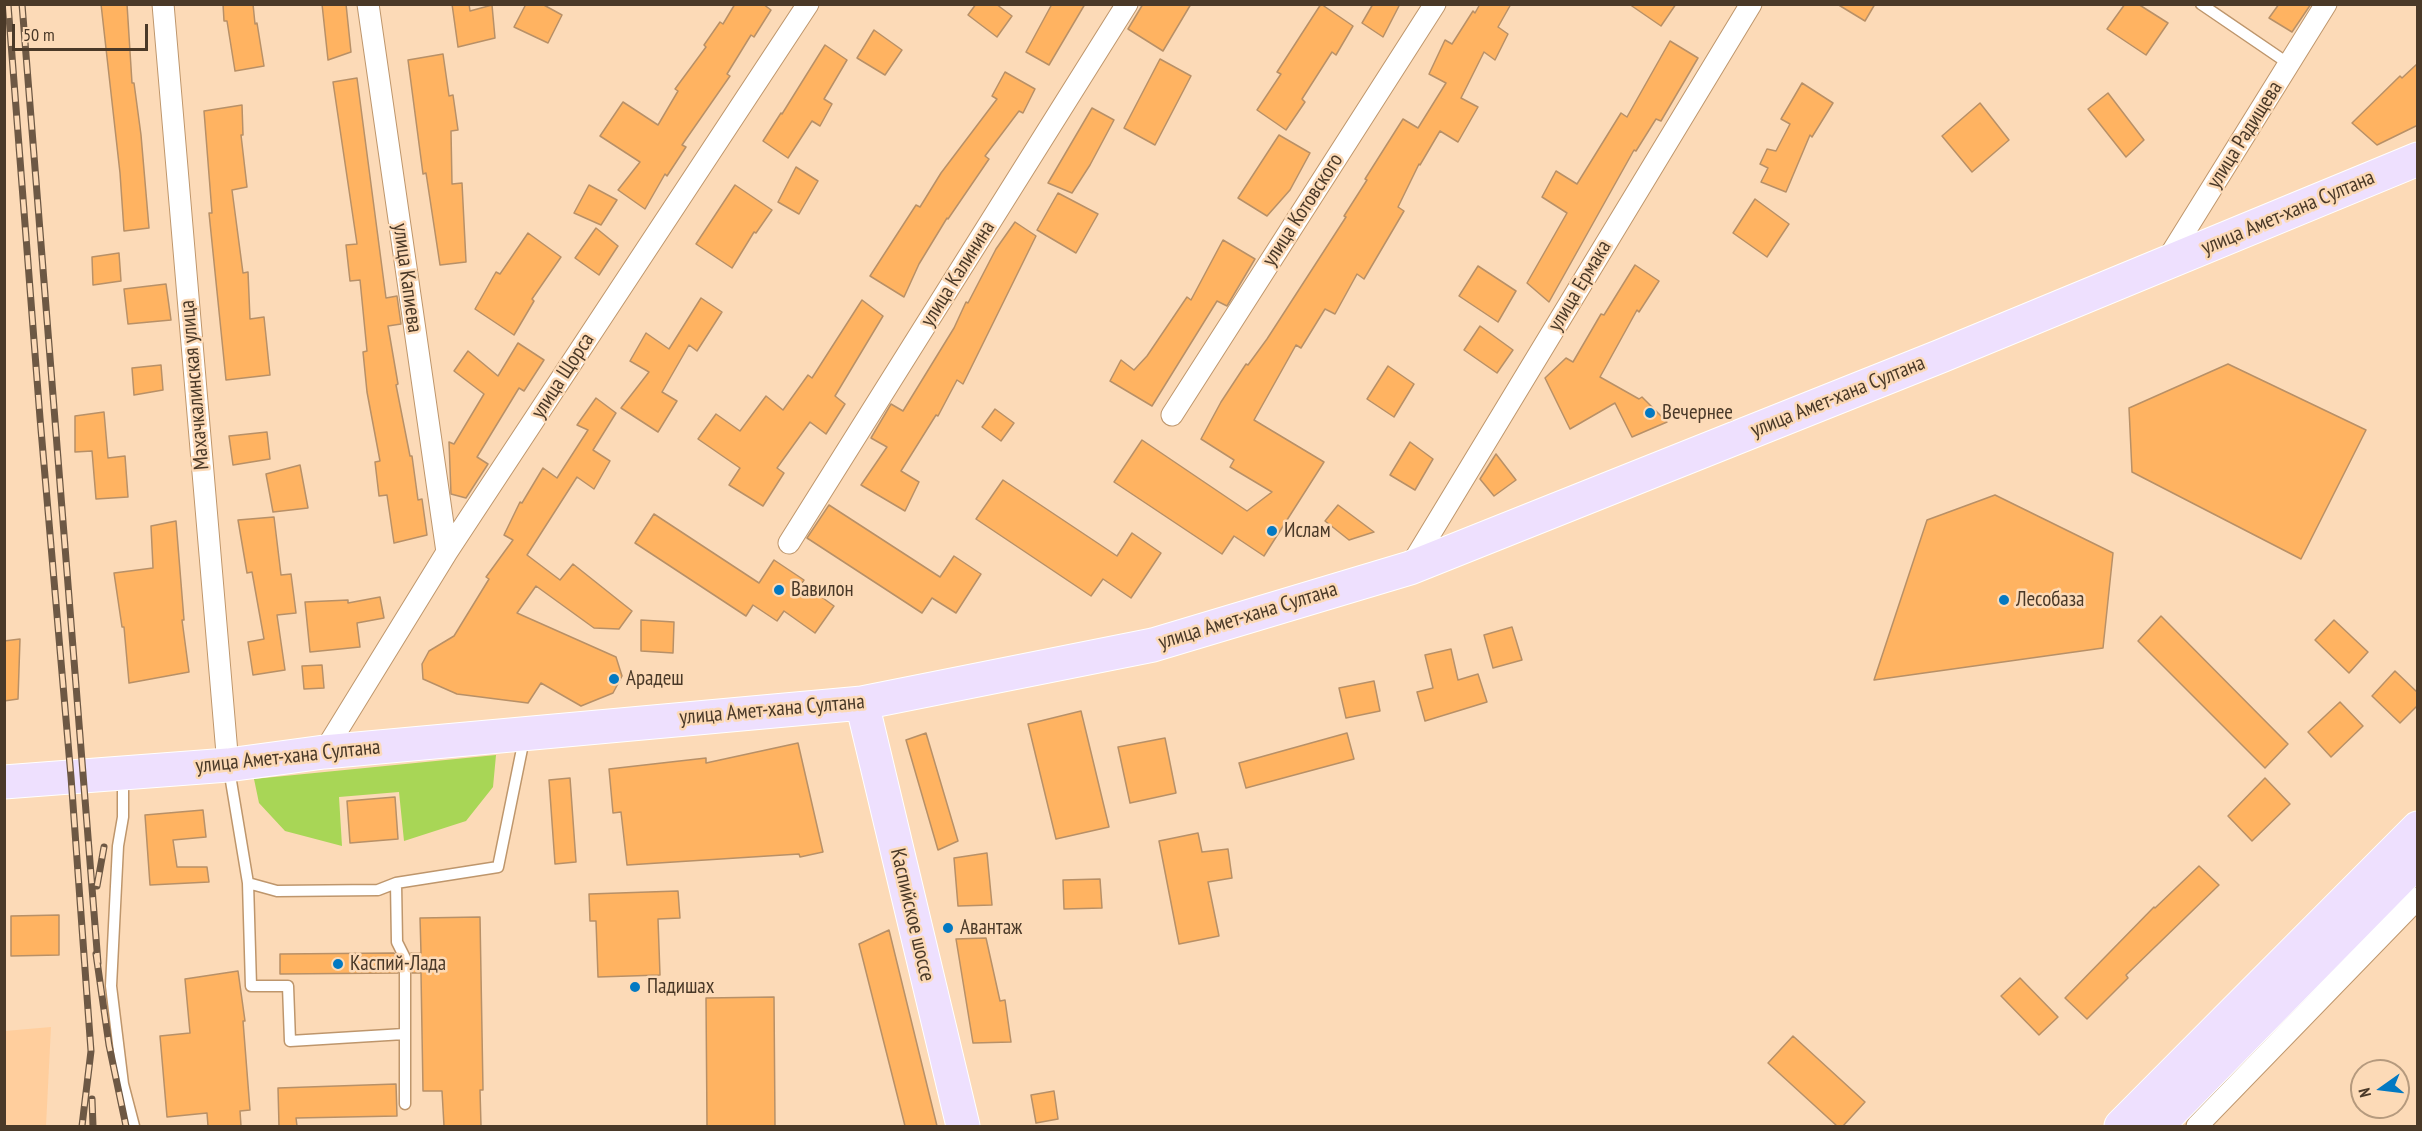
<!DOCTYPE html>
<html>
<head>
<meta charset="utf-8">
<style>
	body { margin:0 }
	#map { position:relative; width:2422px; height:1131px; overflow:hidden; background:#fcdab7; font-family:"PT Sans Narrow",sans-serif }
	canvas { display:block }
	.frame { position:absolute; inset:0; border:6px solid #4a3928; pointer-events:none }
	.north { position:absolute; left:2350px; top:1059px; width:60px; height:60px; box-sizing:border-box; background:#fcdab7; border:2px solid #b59a7e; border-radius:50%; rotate:256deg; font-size:16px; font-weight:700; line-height:24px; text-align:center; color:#4a3928 }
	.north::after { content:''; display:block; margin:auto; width:21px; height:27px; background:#0379c2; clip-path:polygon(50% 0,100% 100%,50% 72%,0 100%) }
	.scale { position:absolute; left:12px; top:24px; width:136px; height:27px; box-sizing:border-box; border:3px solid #4a3928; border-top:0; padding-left:8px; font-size:18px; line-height:21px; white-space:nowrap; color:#4a3928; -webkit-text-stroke:4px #fcdab7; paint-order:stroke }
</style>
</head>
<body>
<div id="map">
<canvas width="2422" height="1131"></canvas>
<div class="frame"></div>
<div class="north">N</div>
<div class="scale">50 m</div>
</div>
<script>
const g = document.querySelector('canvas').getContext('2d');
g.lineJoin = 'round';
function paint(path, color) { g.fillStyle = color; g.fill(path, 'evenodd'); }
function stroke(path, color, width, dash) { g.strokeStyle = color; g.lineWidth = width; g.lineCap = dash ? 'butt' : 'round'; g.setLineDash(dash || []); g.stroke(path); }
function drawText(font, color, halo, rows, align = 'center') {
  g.font = font + ' "PT Sans Narrow",sans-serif'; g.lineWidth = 5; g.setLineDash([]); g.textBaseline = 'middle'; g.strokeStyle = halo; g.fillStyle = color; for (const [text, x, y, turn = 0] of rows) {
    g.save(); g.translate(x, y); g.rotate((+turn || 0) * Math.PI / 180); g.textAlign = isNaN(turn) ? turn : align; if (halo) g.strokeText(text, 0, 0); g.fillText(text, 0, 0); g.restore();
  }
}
const built = new Path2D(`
	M 51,1027 L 46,1126 L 5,1126 L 5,1031 Z`);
const green = new Path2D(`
	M 496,755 L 493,787 L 466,821 L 404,841 L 399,792 L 339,797 L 342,846 L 285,831 L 259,803 L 254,779 Z`);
const building = new Path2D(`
	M 101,4 L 127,4 L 132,83 L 134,83 L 141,135 L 149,228 L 124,231 L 120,173 Z
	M 223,4 L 253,4 L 255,24 L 257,23 L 264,66 L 235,71 L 227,21 L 224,21 Z
	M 322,4 L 346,4 L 351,52 L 328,60 Z
	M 452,4 L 469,4 L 470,11 L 492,5 L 495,38 L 458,47 Z
	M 526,4 L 542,4 L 562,15 L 548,43 L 514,27 Z
	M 735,4 L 763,4 L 771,10 L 754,37 L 751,35 L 727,74 L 730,76 L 682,145 L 686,147 L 667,176 L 665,174 L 645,209 L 618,190 L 640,162 L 600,136 L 623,102 L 658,125 L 678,91 L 675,89 L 706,47 L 704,45 L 720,22 L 723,24 Z
	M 976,4 L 996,4 L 1012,16 L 997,37 L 968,15 Z
	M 1052,4 L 1085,4 L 1049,65 L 1026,52 Z
	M 1143,4 L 1191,4 L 1163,51 L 1128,29 Z
	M 1321,4 L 1353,26 L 1336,55 L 1332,52 L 1302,99 L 1305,102 L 1286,130 L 1257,110 L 1281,74 L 1277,72 Z
	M 1373,4 L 1400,4 L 1383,37 L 1362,23 Z
	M 1480,4 L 1511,4 L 1498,27 L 1508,34 L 1495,60 L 1484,52 L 1461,98 L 1478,107 L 1458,142 L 1440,131 L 1420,165 L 1419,164 L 1398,207 L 1404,211 L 1364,279 L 1357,274 L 1335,314 L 1325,309 L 1301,348 L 1296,345 L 1254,420 L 1324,462 L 1264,556 L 1234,536 L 1222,554 L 1114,482 L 1142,440 L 1247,511 L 1272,492 L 1230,467 L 1234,460 L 1201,439 L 1221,402 L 1246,364 L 1248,365 L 1267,339 L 1346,217 L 1344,216 L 1367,180 L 1365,179 L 1403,119 L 1418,128 L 1446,83 L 1429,74 L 1445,40 L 1452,44 L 1473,11 L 1475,13 Z
	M 1629,4 L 1676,4 L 1661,26 Z
	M 1837,4 L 1875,4 L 1865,21 Z
	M 2125,4 L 2138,4 L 2168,23 L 2146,55 L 2107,29 Z
	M 2279,4 L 2311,4 L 2292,32 L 2269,18 Z
	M 874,30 L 902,50 L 885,75 L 857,58 Z
	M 1670,41 L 1698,58 L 1661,121 L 1656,119 L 1636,151 L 1634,150 L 1549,302 L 1527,283 L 1567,213 L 1542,197 L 1556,171 L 1577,184 L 1621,113 L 1627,117 Z
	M 825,45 L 847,60 L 824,99 L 832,104 L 820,126 L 812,121 L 788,158 L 763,141 L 781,113 L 782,114 Z
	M 443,54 L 449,96 L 453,95 L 458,130 L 451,131 L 452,184 L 462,183 L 466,262 L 440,265 L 426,173 L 423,174 L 408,60 Z
	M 1160,59 L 1191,76 L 1155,145 L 1124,128 Z
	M 2418,63 L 2418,125 L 2377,145 L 2352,123 L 2400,76 L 2402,78 Z
	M 1005,72 L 1035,89 L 1023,113 L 1019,111 L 985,156 L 989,159 L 948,219 L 947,218 L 919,264 L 904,297 L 870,276 L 916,205 L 920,207 L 941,173 L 997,99 L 992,96 Z
	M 357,78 L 386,298 L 397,296 L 401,324 L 388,326 L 398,384 L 396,385 L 410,456 L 412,456 L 418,500 L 422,499 L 427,535 L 394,543 L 387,495 L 379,496 L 375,462 L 380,461 L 367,392 L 363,352 L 367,351 L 360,280 L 350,281 L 346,245 L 357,244 L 333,82 Z
	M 1802,83 L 1833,103 L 1812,137 L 1810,135 L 1786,192 L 1761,182 L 1768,168 L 1760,164 L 1767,149 L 1776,151 L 1790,124 L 1781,119 Z
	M 2108,93 L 2144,140 L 2126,157 L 2088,109 Z
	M 1980,103 L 2009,140 L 1972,172 L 1942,136 Z
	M 242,105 L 243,135 L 241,135 L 247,187 L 232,190 L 243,273 L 248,272 L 250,319 L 264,317 L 270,375 L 226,380 L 209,213 L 212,213 L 204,111 Z
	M 1092,108 L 1114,120 L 1090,165 L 1072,193 L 1048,183 Z
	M 1279,135 L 1310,153 L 1290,190 L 1267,216 L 1238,198 Z
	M 796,167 L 818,181 L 799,214 L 778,202 Z
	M 589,185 L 617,200 L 601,225 L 574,213 Z
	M 735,185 L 772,210 L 756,233 L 754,232 L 732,268 L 696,244 Z
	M 1058,193 L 1098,214 L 1076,253 L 1037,230 Z
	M 1755,199 L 1789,224 L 1767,257 L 1733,233 Z
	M 1015,222 L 1036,236 L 963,384 L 957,380 L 938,416 L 936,415 L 901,471 L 919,482 L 905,511 L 861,485 L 887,447 L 871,438 L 891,404 L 903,411 L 954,328 L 966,302 L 968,303 L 996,249 Z
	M 596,228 L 618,246 L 599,275 L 575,258 Z
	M 528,233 L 561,257 L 532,299 L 534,301 L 514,335 L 475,309 L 496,272 L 500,274 Z
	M 1223,240 L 1255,259 L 1227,306 L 1217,301 L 1152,406 L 1110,381 L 1121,360 L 1134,370 L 1147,356 L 1187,297 L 1191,300 Z
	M 119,253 L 121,281 L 93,285 L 92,257 Z
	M 1635,265 L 1659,281 L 1639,312 L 1637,310 L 1600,377 L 1639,399 L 1642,397 L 1667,422 L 1632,437 L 1615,403 L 1570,429 L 1545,378 L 1566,358 L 1573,362 L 1601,314 L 1604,315 Z
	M 1478,266 L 1516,291 L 1498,322 L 1459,296 Z
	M 166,284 L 171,320 L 128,324 L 124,289 Z
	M 701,298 L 722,312 L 697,351 L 689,345 L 662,392 L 677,401 L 658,432 L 621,408 L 649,372 L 630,361 L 646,333 L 669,349 Z
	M 862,300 L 883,316 L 835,396 L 845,404 L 826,434 L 810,422 L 777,468 L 784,473 L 763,506 L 729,485 L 740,468 L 698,439 L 716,414 L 740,431 L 766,396 L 783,410 L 808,375 L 812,378 Z
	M 1480,326 L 1513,350 L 1497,373 L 1464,350 Z
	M 518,343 L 544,360 L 524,391 L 519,388 L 477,457 L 488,464 L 466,498 L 451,494 L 449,442 L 454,444 L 484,394 L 454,371 L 468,351 L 498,376 Z
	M 2228,364 L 2366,430 L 2301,559 L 2132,472 L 2129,408 Z
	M 161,365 L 163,390 L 134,395 L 132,368 Z
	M 1388,366 L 1414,384 L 1394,417 L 1367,399 Z
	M 596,398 L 616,413 L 593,450 L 610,461 L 594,489 L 577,477 L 527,555 L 560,580 L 573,564 L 632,611 L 619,629 L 594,628 L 536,586 L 517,613 L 616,657 L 622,676 L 613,693 L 581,706 L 541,683 L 528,703 L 457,694 L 423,679 L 422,664 L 429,651 L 454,636 L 489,579 L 486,577 L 513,540 L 504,535 L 520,502 L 522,503 L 543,468 L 557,478 L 588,430 L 577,425 Z
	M 995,409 L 1014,423 L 1001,441 L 982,427 Z
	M 104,412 L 108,458 L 125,456 L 128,497 L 96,499 L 92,451 L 75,452 L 75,416 Z
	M 267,432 L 270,459 L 233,465 L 229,436 Z
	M 1410,442 L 1433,459 L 1415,490 L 1390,475 Z
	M 1496,454 L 1516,480 L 1494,496 L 1480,479 Z
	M 300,465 L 308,508 L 273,512 L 266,474 Z
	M 1003,480 L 1117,556 L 1132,533 L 1161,553 L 1131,598 L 1103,579 L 1091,596 L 976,519 Z
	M 1995,495 L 2113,553 L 2103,648 L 1874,680 L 1927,520 Z
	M 829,505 L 940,577 L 954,556 L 981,574 L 956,613 L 932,598 L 922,613 L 807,538 Z
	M 1338,505 L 1374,532 L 1349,540 L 1325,521 Z
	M 654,514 L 759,583 L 774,560 L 804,580 L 802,583 L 834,606 L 815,633 L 784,611 L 777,621 L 753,605 L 746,616 L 635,543 Z
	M 274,517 L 281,575 L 291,574 L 296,613 L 277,615 L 285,670 L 253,675 L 248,642 L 264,639 L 252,572 L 247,573 L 238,520 Z
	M 176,521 L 184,620 L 182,620 L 189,672 L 129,683 L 124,627 L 122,627 L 114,573 L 153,568 L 151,526 Z
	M 380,597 L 384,618 L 357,623 L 360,647 L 310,652 L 305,602 L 348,600 L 348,603 Z
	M 2161,616 L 2288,744 L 2265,768 L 2138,641 Z
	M 641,620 L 674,622 L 673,653 L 641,651 Z
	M 2334,620 L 2368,652 L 2349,673 L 2315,640 Z
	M 1512,627 L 1522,660 L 1493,668 L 1484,635 Z
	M 20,639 L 18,699 L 4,701 L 4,641 Z
	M 1451,649 L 1458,680 L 1478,674 L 1487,702 L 1425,721 L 1417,692 L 1433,688 L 1425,655 Z
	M 322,665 L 324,688 L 304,689 L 302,666 Z
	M 2395,671 L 2418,693 L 2418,705 L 2400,723 L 2372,696 Z
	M 1374,681 L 1380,711 L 1346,718 L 1339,688 Z
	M 2340,702 L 2363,726 L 2331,757 L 2308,732 Z
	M 1081,711 L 1109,827 L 1056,839 L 1028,724 Z
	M 926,733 L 958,841 L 938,850 L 906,740 Z
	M 1347,733 L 1354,759 L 1246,788 L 1239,763 Z
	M 1165,738 L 1176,793 L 1130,803 L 1118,747 Z
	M 798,743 L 823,852 L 800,857 L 799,854 L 627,865 L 621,812 L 613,813 L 609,769 L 706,758 L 706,763 Z
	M 570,778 L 576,862 L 555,864 L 549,780 Z
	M 2265,778 L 2290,804 L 2252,841 L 2228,816 Z
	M 395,797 L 398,839 L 350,843 L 347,801 Z
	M 203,810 L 206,837 L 173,840 L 177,867 L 207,867 L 209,882 L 150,885 L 145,815 Z
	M 1198,833 L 1202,852 L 1228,849 L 1232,878 L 1208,882 L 1219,936 L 1179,944 L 1159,841 Z
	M 987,853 L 992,905 L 958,906 L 954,858 Z
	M 2199,866 L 2219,885 L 2126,975 L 2128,978 L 2087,1019 L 2065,998 L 2154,907 L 2155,908 Z
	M 1100,879 L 1102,908 L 1064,909 L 1063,880 Z
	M 678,891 L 680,918 L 658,919 L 660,975 L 598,977 L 596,921 L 590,921 L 589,894 Z
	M 59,915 L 59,955 L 11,956 L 11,916 Z
	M 480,917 L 483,1090 L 480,1090 L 481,1126 L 444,1126 L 442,1091 L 423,1091 L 421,973 L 412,973 L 411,953 L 421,953 L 420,918 Z
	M 889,930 L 937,1126 L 905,1126 L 859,944 Z
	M 986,938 L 1000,1001 L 1005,1000 L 1011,1042 L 973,1043 L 956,939 Z
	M 394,953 L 398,960 L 398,973 L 280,974 L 280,954 Z
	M 238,971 L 245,1021 L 243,1021 L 250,1110 L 240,1111 L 241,1126 L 208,1126 L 207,1113 L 167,1117 L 160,1036 L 190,1033 L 185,979 Z
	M 2020,978 L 2058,1017 L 2039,1035 L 2001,996 Z
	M 774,997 L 775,1126 L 707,1126 L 706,998 Z
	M 1793,1036 L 1865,1102 L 1843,1126 L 1837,1126 L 1768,1063 Z
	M 396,1084 L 397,1116 L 296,1118 L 297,1126 L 279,1126 L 278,1088 Z
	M 1054,1091 L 1058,1119 L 1036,1123 L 1031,1095 Z`);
const lane = new Path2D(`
	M 2201,4 L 2289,64
	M 229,769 L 248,883 L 277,891 L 378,890 L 396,883 L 498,867 L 524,739
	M 123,775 L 123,817 L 118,846 L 111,986 L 123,1084 L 134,1126
	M 248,883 L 251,986 L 288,986 L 290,1041 L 404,1034
	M 396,883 L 397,942 L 405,958 L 405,1104`);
const street = new Path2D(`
	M 163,4 L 228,765
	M 368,4 L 447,552
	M 2164,265 L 2326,4
	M 1172,415 L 1435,4
	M 789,543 L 1127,4
	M 1410,567 L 1751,4
	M 324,752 L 447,552 L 808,4
	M 2197,1126 L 2418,898`);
const primary = new Path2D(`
	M 862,703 L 963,1126
	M 4,782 L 228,765 L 324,752 L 862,703 L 1153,645 L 1410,568 L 1941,356 L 2418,159
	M 2121,1126 L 2418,828
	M 2157,1126 L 2418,860`);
const rail = new Path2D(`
	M 8,4 L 40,418 L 71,777 L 91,1051 L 82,1126
	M 22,4 L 98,963
	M 97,886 L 104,847
	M 96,954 L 109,1045 L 126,1126
	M 92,1099 L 93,1126`);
const markers = [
	[1650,413,6,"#0379c2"],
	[1272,531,6,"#0379c2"],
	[779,590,6,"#0379c2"],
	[2004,600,6,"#0379c2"],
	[614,679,6,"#0379c2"],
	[948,928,6,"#0379c2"],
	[338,964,6,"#0379c2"],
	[635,987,6,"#0379c2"]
];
const streetNames = [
	["улица Радищева",2245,135,-58],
	["улица Котовского",1303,210,-57],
	["улица Амет-хана Султана",2288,213,-23],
	["улица Калинина",958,274,-58],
	["улица Капиева",407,278,82],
	["улица Ермака",1580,286,-59],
	["улица Щорса",563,376,-57],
	["Махачкалинская улица",195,385,-95],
	["улица Амет-хана Султана",1838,397,-22],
	["улица Амет-хана Султана",1248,616,-17],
	["улица Амет-хана Султана",772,710,-5],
	["улица Амет-хана Султана",288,757,-6],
	["Каспийское шоссе",912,915,77]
];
const poiNames = [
	["Вечернее",1662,413],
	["Ислам",1284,531],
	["Вавилон",791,590],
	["Лесобаза",2016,600],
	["Арадеш",626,679],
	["Авантаж",960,928],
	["Каспий-Лада",350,964],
	["Падишах",647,987]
];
paint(built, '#ffce9d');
paint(green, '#a8d656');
paint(building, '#ffb361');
stroke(building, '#b89067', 1.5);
stroke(lane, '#be966c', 13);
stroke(street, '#be966c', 23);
stroke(primary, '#fff', 35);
stroke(lane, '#fff', 10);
stroke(street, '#fff', 21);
stroke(primary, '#eee0fe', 33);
stroke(rail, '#6d5844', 7);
stroke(rail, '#fcdab7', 4.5, [14]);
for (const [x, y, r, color] of markers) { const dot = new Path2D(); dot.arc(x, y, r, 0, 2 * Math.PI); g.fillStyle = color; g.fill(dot); stroke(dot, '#fcdab7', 2); }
drawText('21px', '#4a3928', '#fcdab7', streetNames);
drawText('21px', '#4a3928', '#fcdab7', poiNames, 'left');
</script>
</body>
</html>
